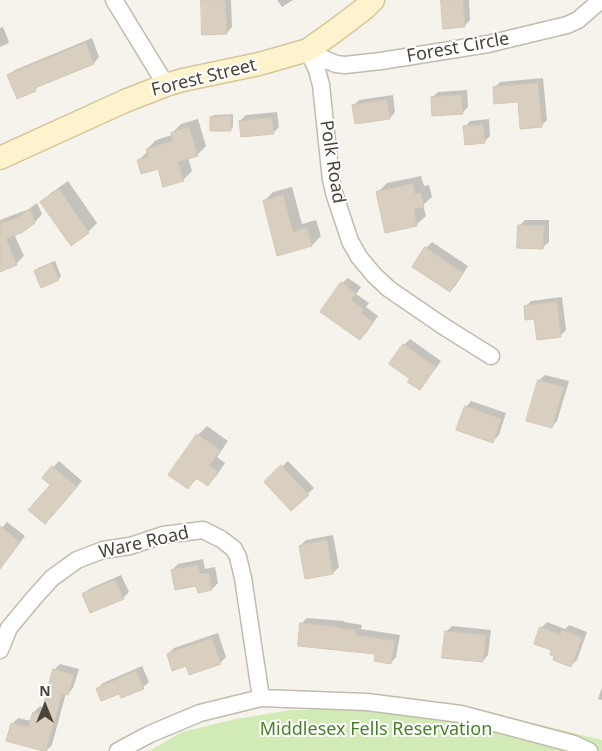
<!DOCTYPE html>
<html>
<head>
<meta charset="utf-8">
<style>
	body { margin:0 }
	#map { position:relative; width:602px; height:751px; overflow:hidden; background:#f6f3ec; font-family:"Noto Sans",sans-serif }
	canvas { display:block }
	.north { position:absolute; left:20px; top:681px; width:50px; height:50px; -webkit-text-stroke:4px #fff; paint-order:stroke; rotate:0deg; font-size:14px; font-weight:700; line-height:20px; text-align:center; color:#4b4439 }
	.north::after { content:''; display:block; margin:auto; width:18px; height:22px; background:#4b4439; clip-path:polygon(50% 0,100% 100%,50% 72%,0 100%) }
</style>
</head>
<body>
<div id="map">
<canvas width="602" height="751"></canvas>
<div class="north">N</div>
</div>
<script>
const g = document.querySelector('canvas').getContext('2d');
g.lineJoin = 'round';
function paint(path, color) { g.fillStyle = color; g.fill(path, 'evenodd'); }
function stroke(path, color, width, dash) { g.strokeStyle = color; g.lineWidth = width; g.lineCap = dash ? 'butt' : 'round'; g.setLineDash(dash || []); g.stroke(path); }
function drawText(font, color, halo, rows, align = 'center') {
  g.font = font + ' "Noto Sans",sans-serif'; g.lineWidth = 4; g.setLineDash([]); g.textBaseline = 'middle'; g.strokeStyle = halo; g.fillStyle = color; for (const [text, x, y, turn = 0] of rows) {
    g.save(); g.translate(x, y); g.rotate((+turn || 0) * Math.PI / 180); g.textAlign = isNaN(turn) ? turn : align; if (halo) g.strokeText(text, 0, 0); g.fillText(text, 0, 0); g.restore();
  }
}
const green = new Path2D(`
	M 434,708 L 513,718 L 602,740 L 602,751 L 149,751 L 182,732 L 236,719 L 291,710 L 342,709 Z`);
const shadow = new Path2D(`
	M 202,0 L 231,0 L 232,27 L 227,33 Z
	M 277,0 L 293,0 L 282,7 Z
	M 442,0 L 469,0 L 470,20 L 464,26 Z
	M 3,27 L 9,42 L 7,44 L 0,47 L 0,28 Z
	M 92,38 L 99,57 L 94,63 L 41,84 L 35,90 L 9,76 L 15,70 Z
	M 543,78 L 547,120 L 541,126 L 519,100 L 494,88 L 500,82 Z
	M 467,90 L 468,107 L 462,113 L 432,98 L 438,92 Z
	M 393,95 L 395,112 L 390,118 L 353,106 L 359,100 Z
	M 277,112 L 279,127 L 273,133 L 240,121 L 246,115 Z
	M 233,114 L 233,127 L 231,129 L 211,117 L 214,115 Z
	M 198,119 L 206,146 L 197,155 L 188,158 L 192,171 L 183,180 L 159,167 L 138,161 L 148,151 L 147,149 L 156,140 L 172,135 L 172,133 L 181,124 Z
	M 489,119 L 490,136 L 484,142 L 465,127 L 470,121 Z
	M 421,176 L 424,186 L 429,185 L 432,197 L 423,205 L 426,216 L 417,224 L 378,192 L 387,183 Z
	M 68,181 L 97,223 L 88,232 L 42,202 L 51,193 Z
	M 292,187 L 302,224 L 316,220 L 321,236 L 312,245 L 278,254 L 264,201 L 273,192 Z
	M 37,203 L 42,214 L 35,222 L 14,234 L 24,256 L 16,264 L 0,270 L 0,220 L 29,209 Z
	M 525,220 L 549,220 L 549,242 L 543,247 L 519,226 Z
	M 432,242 L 468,266 L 456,285 L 450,291 L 426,248 Z
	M 55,261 L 61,276 L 58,279 L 36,271 L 38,268 Z
	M 348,278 L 361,287 L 356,294 L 369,303 L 366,307 L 378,316 L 366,333 L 360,338 L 342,283 Z
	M 562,297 L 566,330 L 560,336 L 535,318 L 525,307 L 531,301 Z
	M 410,339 L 441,361 L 425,383 L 419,389 L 412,378 L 391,364 L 404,345 Z
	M 545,375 L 569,381 L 557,421 L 551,427 L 539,380 Z
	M 471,401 L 506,413 L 499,435 L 493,441 L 466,407 Z
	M 207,426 L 228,441 L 217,457 L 225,463 L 217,475 L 208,484 L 198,477 L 188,488 L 198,435 Z
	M 59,461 L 82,481 L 51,517 L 51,485 L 43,478 Z
	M 288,461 L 314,488 L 291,510 L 265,482 Z
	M 7,522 L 25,536 L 0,569 L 0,530 Z
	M 333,535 L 339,567 L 333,573 L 300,546 L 306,540 Z
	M 203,559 L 205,569 L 215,567 L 218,583 L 212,589 L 199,591 L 197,584 L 172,570 L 178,564 Z
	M 121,575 L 129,592 L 123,598 L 84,595 L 89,589 Z
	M 307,618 L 344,621 L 344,622 L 362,625 L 361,629 L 400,635 L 396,657 L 391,663 L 376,653 L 301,624 Z
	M 547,622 L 565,629 L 569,625 L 587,632 L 577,660 L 571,665 L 556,656 L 541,628 Z
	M 452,626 L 491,630 L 488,655 L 483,661 L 446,632 Z
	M 218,633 L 226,657 L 220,663 L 187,665 L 168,654 L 174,648 Z
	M 60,664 L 79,669 L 73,688 L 68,694 L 66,693 L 52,745 L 46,751 L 12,724 L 18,718 L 31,721 L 34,712 L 40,706 L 44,708 L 54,670 Z
	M 142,666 L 149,682 L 143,687 L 120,692 L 97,689 L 103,683 Z
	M 602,687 L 602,700 L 598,699 Z`);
const building = new Path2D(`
	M 201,0 L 225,0 L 227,34 L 202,35 Z
	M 441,0 L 463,0 L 465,27 L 443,29 Z
	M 86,43 L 94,64 L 35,88 L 36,91 L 17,99 L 7,75 Z
	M 538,83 L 542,127 L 520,129 L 518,102 L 494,104 L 493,87 Z
	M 461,95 L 463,114 L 432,116 L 431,97 Z
	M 387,100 L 390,119 L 355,124 L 352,105 Z
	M 231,116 L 231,131 L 210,131 L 210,117 Z
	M 272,118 L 274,134 L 241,137 L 239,121 Z
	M 483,125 L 485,143 L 465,145 L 463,126 Z
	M 189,127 L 198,156 L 178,162 L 184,181 L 163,187 L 158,169 L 141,174 L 137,160 L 148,157 L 146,149 L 173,141 L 171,133 Z
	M 413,184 L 415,194 L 421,193 L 424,207 L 414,209 L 417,226 L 385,233 L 376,192 Z
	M 59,189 L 89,233 L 71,246 L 40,202 Z
	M 283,195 L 293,232 L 307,228 L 312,246 L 277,256 L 263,201 Z
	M 30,209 L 35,223 L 23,232 L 6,239 L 17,265 L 0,272 L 0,224 L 20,216 Z
	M 518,225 L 544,226 L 543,249 L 517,248 Z
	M 425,247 L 463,273 L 450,292 L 412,267 Z
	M 52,263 L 59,280 L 41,288 L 34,271 Z
	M 341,282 L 356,293 L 351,300 L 364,309 L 361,313 L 373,322 L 360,340 L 320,312 Z
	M 557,302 L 561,337 L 537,340 L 534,319 L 525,320 L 524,306 Z
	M 403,344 L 436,367 L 420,390 L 407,382 L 410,379 L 389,364 Z
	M 538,380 L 564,387 L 552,428 L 526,421 Z
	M 465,406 L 501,419 L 493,443 L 456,430 Z
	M 197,434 L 220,450 L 209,466 L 218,472 L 208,486 L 196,478 L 188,489 L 168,475 Z
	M 281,465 L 309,495 L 291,511 L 264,482 Z
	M 52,466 L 77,487 L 45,524 L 28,510 L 50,485 L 42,478 Z
	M 0,526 L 20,542 L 0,569 Z
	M 327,540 L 333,574 L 305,579 L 299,546 Z
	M 198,565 L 200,574 L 209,573 L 212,590 L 198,593 L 196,586 L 175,590 L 171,570 Z
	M 115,580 L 124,599 L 90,613 L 82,594 Z
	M 300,623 L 339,627 L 338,628 L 356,630 L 356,635 L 395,641 L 391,664 L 374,661 L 375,654 L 298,646 Z
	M 540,627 L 560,635 L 562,630 L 582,638 L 571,667 L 553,660 L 554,656 L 550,655 L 551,650 L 534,644 Z
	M 445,631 L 486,635 L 483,662 L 442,658 Z
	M 212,638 L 221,664 L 189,675 L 186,666 L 172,671 L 167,654 Z
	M 53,669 L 74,675 L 68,695 L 62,694 L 46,751 L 43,751 L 6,741 L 11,723 L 28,727 L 33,712 L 41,714 Z
	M 136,671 L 144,689 L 121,698 L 119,694 L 101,701 L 96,689 Z`);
const street = new Path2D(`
	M 114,0 L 166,85
	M 308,50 L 317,70 L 321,85 L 331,180 L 335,196 L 350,241 L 359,257 L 374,275 L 389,289 L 443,326 L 491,356
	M 308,50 L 324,59 L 336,64 L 345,65 L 381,61 L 488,44 L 567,25 L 578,20 L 601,0
	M 0,650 L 9,628 L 33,599 L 52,578 L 77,560 L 103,550 L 130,546 L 163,535 L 203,530 L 221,539 L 234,549 L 238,557 L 243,578 L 261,698
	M 118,751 L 150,734 L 200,713 L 261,698 L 367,702 L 461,714 L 574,744 L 589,751`);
const secondary = new Path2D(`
	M 0,158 L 125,101 L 166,85 L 183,80 L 259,64 L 308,50 L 336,30 L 365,8 L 373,0`);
const streetNames = [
	["Forest Circle",458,48,-10],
	["Forest Street",204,78,-14],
	["Polk Road",332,162,81],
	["Ware Road",144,543,-13]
];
const parkNames = [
	["Middlesex Fells Reservation",376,730]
];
paint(green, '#d2eab5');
paint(shadow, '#0003');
paint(building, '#d8cfc1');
stroke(building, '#d3c7b4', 1);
stroke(street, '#c2bbae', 19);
stroke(secondary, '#d6c79b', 25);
stroke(street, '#fff', 16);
stroke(secondary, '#fff3cd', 22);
drawText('18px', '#4b4439', '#fff', streetNames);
drawText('18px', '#4a7f2a', '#fff', parkNames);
</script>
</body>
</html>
